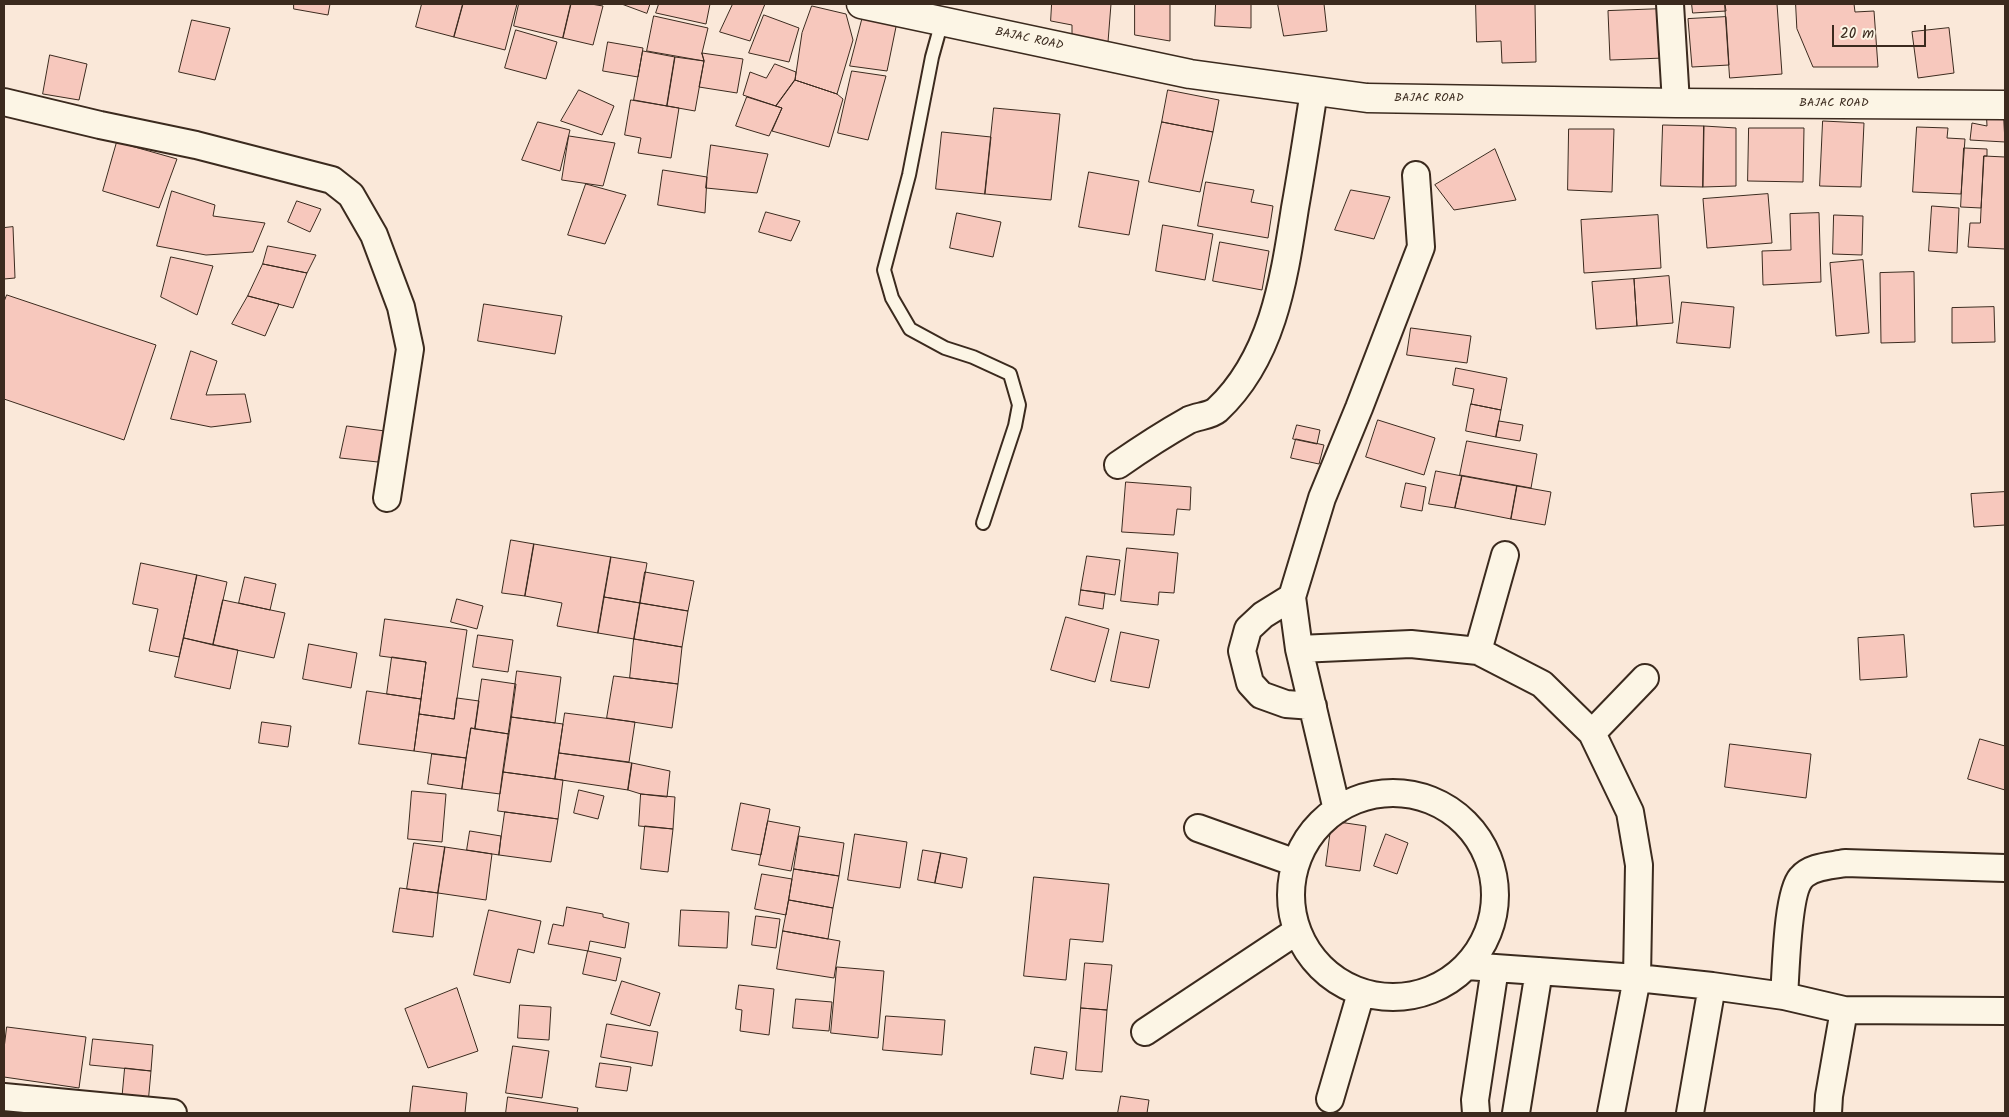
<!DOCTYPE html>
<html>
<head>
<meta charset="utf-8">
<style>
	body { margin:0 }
	#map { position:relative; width:2009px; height:1117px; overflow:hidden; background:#fae8d9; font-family:Kalam,sans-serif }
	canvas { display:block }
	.frame { position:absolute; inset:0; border:5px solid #3b2a1e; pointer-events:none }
	.scale { position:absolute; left:1832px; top:25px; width:94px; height:22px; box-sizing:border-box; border:2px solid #3b2a1e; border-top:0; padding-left:6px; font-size:15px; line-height:18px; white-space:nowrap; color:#3b2a1e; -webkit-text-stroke:4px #fcf5e5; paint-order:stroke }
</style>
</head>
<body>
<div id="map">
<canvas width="2009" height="1117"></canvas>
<div class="frame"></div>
<div class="scale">20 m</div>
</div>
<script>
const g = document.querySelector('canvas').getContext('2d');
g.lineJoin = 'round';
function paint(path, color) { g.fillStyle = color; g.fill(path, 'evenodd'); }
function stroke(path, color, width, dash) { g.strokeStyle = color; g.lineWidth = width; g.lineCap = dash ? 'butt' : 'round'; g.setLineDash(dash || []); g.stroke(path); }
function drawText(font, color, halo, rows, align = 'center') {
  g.font = font + ' Kalam,sans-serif'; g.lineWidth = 4; g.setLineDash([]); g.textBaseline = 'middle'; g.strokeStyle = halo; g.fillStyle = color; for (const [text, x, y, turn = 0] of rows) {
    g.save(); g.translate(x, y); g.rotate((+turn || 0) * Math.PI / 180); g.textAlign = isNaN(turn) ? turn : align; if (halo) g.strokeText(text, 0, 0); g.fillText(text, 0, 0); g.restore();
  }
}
const building = new Path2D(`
	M 294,4 L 330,4 L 328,15 L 294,9 Z
	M 422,4 L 463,4 L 454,37 L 416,27 Z
	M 463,4 L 517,4 L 505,50 L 454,37 Z
	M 519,4 L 571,4 L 563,38 L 514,26 Z
	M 571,4 L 591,4 L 603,6 L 593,45 L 563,38 Z
	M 622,4 L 650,4 L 647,13 Z
	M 659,4 L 710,4 L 706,24 L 656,13 Z
	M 733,4 L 765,4 L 750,41 L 720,32 Z
	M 1052,4 L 1111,4 L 1108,42 L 1072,38 L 1072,25 L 1051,21 Z
	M 1135,4 L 1170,4 L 1170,41 L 1135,35 Z
	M 1216,4 L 1251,4 L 1251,28 L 1215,26 Z
	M 1278,4 L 1324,4 L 1327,31 L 1284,36 Z
	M 1476,4 L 1535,4 L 1536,62 L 1502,63 L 1501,41 L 1477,42 Z
	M 1692,4 L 1725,4 L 1726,11 L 1693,13 Z
	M 1725,4 L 1777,4 L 1782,74 L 1730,78 Z
	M 1796,4 L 1854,4 L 1855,12 L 1874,11 L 1878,67 L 1813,67 L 1797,29 Z
	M 812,6 L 846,14 L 853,40 L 837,94 L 795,80 L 802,33 Z
	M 1662,9 L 1664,58 L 1610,60 L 1608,11 Z
	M 764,15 L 799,28 L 789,62 L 749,53 Z
	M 654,16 L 708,28 L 702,53 L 704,61 L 647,51 Z
	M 863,16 L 897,22 L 887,71 L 850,66 Z
	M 1726,17 L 1729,65 L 1692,67 L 1688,19 Z
	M 192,20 L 230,28 L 215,80 L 179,72 Z
	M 1949,28 L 1954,73 L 1918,78 L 1912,32 Z
	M 516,30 L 557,42 L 546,79 L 505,68 Z
	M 608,42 L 643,48 L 638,77 L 603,71 Z
	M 643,51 L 675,57 L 667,106 L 634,100 Z
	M 702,53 L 743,59 L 737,93 L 699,87 L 704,61 Z
	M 50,55 L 87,64 L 79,100 L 43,94 Z
	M 675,57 L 704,61 L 695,111 L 667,106 Z
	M 775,64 L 796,72 L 795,80 L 776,106 L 743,95 L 750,72 L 766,78 Z
	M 852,71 L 886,76 L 868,140 L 838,133 Z
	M 795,80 L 837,94 L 843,99 L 829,147 L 772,131 L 782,108 L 776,106 Z
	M 579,90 L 614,106 L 602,135 L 561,121 Z
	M 1168,90 L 1219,100 L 1213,132 L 1162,122 Z
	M 747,97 L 782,108 L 769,136 L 736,126 Z
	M 631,100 L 679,108 L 671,158 L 638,153 L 641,138 L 625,135 Z
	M 2003,105 L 2005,142 L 1970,140 L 1972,123 L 1987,126 L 1986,106 Z
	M 994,108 L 1060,114 L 1051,200 L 985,194 Z
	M 1823,121 L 1864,123 L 1861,187 L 1820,186 Z
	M 538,122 L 570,130 L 560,171 L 522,160 Z
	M 1162,122 L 1213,132 L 1200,192 L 1149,182 Z
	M 1663,125 L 1704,126 L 1703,187 L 1661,186 Z
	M 1704,126 L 1736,128 L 1736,186 L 1703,187 Z
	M 1917,127 L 1948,128 L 1947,138 L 1965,139 L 1961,194 L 1913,192 Z
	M 1749,128 L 1804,128 L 1803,182 L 1748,181 Z
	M 1569,129 L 1614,129 L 1612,192 L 1568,190 Z
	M 942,132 L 991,137 L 985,194 L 936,189 Z
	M 569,136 L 615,143 L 603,186 L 562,180 Z
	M 117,142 L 177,159 L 159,208 L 103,191 Z
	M 711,145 L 768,154 L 757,193 L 706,188 Z
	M 1964,148 L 1987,149 L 1987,156 L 1984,156 L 1981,208 L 1961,207 Z
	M 1495,149 L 1516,200 L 1454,210 L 1435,185 Z
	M 1984,156 L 2005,157 L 2005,249 L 1968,247 L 1970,223 L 1980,223 Z
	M 663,170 L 707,177 L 705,213 L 658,205 Z
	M 1089,172 L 1139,181 L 1129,235 L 1079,227 Z
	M 1206,182 L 1254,190 L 1251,202 L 1273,206 L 1268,238 L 1198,226 Z
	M 586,184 L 626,195 L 605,244 L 568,235 Z
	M 1351,190 L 1390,197 L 1374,239 L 1335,230 Z
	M 172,191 L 215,205 L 213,216 L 265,223 L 253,252 L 206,255 L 157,246 Z
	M 1768,194 L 1772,243 L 1707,248 L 1703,199 Z
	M 297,201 L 321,209 L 310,232 L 288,222 Z
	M 1932,206 L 1959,208 L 1957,253 L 1929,251 Z
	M 766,212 L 800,221 L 791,241 L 759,232 Z
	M 957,213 L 1001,222 L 993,257 L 950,248 Z
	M 1819,213 L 1821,282 L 1763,285 L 1762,251 L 1791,250 L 1790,214 Z
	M 1658,215 L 1661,268 L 1584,273 L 1581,220 Z
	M 1834,215 L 1863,216 L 1862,255 L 1833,254 Z
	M 1163,225 L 1213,234 L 1205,280 L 1156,271 Z
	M 13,227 L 15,278 L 4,279 L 4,228 Z
	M 1220,242 L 1269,251 L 1262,290 L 1213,281 Z
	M 268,246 L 316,255 L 307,273 L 263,264 Z
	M 171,257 L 213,266 L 197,315 L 161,297 Z
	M 1863,260 L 1869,333 L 1836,336 L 1830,263 Z
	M 263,264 L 307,273 L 293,308 L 248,296 Z
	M 1914,272 L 1915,342 L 1881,343 L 1880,273 Z
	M 1669,276 L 1673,323 L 1637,326 L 1634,279 Z
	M 1634,279 L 1637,326 L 1596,329 L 1592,282 Z
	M 7,295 L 156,345 L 124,440 L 4,399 L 4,302 Z
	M 248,296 L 279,304 L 265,336 L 232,324 Z
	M 1682,302 L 1734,307 L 1730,348 L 1677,343 Z
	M 484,304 L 562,316 L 555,354 L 478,341 Z
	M 1994,307 L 1995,342 L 1952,343 L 1952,308 Z
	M 1411,328 L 1471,336 L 1467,363 L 1407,355 Z
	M 191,351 L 217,361 L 206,395 L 245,394 L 251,422 L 211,427 L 171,419 Z
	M 1456,368 L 1507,378 L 1501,410 L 1471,404 L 1474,389 L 1453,385 Z
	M 1471,404 L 1501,410 L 1496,437 L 1466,431 Z
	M 1378,420 L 1435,438 L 1424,475 L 1366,457 Z
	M 1499,421 L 1523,425 L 1520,441 L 1496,437 Z
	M 1297,425 L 1320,430 L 1317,444 L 1293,439 Z
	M 347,426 L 385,431 L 378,462 L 340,458 Z
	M 1296,439 L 1324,445 L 1319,464 L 1291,458 Z
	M 1467,441 L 1537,454 L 1531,488 L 1460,475 Z
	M 1436,471 L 1462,476 L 1455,508 L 1429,504 Z
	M 1462,476 L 1517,486 L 1511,519 L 1455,508 Z
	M 1126,482 L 1191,487 L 1190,510 L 1177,509 L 1174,535 L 1122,532 Z
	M 1406,483 L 1426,487 L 1422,511 L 1401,507 Z
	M 1517,486 L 1551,492 L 1545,525 L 1511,519 Z
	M 2005,492 L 2005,525 L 1974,527 L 1971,494 Z
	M 511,540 L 534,544 L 525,596 L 502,593 Z
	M 534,544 L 611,557 L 598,633 L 557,626 L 562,603 L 525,596 Z
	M 1127,548 L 1178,553 L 1174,593 L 1159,592 L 1158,605 L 1121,601 Z
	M 1087,556 L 1120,560 L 1115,595 L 1081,590 Z
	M 611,557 L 647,563 L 640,603 L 604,597 Z
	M 141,563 L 197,575 L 179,657 L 149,651 L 158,609 L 133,604 Z
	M 645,572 L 694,581 L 688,611 L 640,603 Z
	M 197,575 L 227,582 L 213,645 L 184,638 Z
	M 245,577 L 276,584 L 270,610 L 239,603 Z
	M 1081,590 L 1105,593 L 1103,609 L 1079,605 Z
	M 604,597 L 640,603 L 634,639 L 598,633 Z
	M 457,599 L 483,606 L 477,629 L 451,622 Z
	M 223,600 L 285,613 L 274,658 L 213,645 Z
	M 640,603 L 688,611 L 682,647 L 634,639 Z
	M 1066,617 L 1109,629 L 1095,682 L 1051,670 Z
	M 385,619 L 467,630 L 454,719 L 419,714 L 426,662 L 380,656 Z
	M 1121,632 L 1159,640 L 1149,688 L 1111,681 Z
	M 478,635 L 513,640 L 508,672 L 473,667 Z
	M 1904,635 L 1907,677 L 1860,680 L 1858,638 Z
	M 184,638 L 238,650 L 230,689 L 175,677 Z
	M 634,639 L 682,647 L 678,684 L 630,678 Z
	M 309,644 L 357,653 L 351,688 L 303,679 Z
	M 392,657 L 426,662 L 421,699 L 387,694 Z
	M 517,671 L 561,677 L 555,723 L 511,717 Z
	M 614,676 L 678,684 L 672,728 L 607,718 Z
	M 482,679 L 516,684 L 509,734 L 475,729 Z
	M 367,691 L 421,699 L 414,751 L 359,744 Z
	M 457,698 L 479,701 L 475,729 L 471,728 L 466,758 L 414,751 L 419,714 L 454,719 Z
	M 565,713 L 635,722 L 629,762 L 559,753 Z
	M 511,717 L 563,724 L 555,779 L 503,772 Z
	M 262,722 L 291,726 L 288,747 L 259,743 Z
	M 471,728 L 509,734 L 500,794 L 462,789 Z
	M 1980,739 L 2005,746 L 2005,790 L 1968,779 Z
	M 1730,744 L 1811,754 L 1806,798 L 1725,787 Z
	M 559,753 L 632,763 L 628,790 L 555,779 Z
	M 432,754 L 466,758 L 462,789 L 428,784 Z
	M 632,763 L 670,771 L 667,797 L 641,794 L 628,790 Z
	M 503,772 L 563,780 L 558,819 L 498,811 Z
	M 579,790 L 604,796 L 598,819 L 574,813 Z
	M 412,791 L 446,794 L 442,842 L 408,839 Z
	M 641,794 L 675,797 L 673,829 L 639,826 Z
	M 741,803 L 770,809 L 761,855 L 732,850 Z
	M 505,812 L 558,819 L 551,862 L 499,855 Z
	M 768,821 L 800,827 L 791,871 L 759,865 Z
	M 1332,821 L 1366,826 L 1360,871 L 1326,866 Z
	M 645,826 L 673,829 L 668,872 L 641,869 Z
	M 470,831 L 501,836 L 499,855 L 467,850 Z
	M 855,834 L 907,842 L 900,888 L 848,880 Z
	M 1386,834 L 1408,843 L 1397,874 L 1374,866 Z
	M 799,836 L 844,843 L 839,876 L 794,869 Z
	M 414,843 L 445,847 L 438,893 L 407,889 Z
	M 445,847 L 492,854 L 486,900 L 438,893 Z
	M 923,850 L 941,853 L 935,883 L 918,880 Z
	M 941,853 L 967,858 L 962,888 L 935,883 Z
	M 794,869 L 839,876 L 833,908 L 789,900 Z
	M 762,874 L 792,879 L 786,915 L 755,909 Z
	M 1034,877 L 1109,884 L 1103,942 L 1070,939 L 1066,980 L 1024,976 Z
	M 400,888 L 438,893 L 433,937 L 393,932 Z
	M 789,900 L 833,908 L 828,939 L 783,931 Z
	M 567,907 L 603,914 L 603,917 L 629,923 L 625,948 L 590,941 L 588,951 L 548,944 L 553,924 L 563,926 Z
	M 489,910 L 541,921 L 534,953 L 518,949 L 510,983 L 474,975 Z
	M 681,910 L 729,912 L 727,948 L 679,946 Z
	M 756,916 L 780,919 L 776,948 L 752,945 Z
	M 783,931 L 840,941 L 834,978 L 777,969 Z
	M 588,951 L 621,958 L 616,981 L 583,974 Z
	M 1085,963 L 1112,965 L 1107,1010 L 1081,1008 Z
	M 837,967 L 884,971 L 878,1038 L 831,1033 Z
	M 622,981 L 660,993 L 650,1026 L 611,1014 Z
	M 739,985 L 774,989 L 769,1035 L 740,1031 L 742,1010 L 736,1009 Z
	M 457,988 L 478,1051 L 428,1068 L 405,1009 Z
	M 796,999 L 832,1002 L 829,1031 L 793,1028 Z
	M 520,1005 L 551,1007 L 549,1040 L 518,1038 Z
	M 1081,1008 L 1107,1010 L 1102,1072 L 1076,1070 Z
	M 886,1016 L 945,1020 L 942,1055 L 883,1050 Z
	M 607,1024 L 658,1032 L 652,1066 L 601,1057 Z
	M 7,1027 L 86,1037 L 79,1088 L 4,1077 L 4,1049 Z
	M 93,1039 L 153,1045 L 151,1071 L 90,1065 Z
	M 513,1046 L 549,1051 L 542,1098 L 506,1093 Z
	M 1035,1047 L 1067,1052 L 1063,1079 L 1031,1074 Z
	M 600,1063 L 631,1067 L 627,1091 L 596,1087 Z
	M 125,1068 L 151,1071 L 148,1104 L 122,1101 Z
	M 413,1086 L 467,1093 L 465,1113 L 410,1113 Z
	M 1121,1096 L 1149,1100 L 1147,1113 L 1118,1113 Z
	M 508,1097 L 578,1108 L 577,1113 L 506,1113 Z`);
const lane = new Path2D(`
	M 942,21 L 932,57 L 909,175 L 884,270 L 892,298 L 910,329 L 945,348 L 973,357 L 1010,374 L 1019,405 L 1015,426 L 983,523`);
const street = new Path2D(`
	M 1670,4 L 1676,103
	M 4,102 L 100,125 L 196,145 L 332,180 L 351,195 L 374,235 L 401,307 L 410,349 L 387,498
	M 1118,465 C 1141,449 1164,434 1189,420 C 1198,416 1210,416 1217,410 C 1273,358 1284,279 1295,208 C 1302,169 1308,130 1314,91
	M 1292,597 L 1263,615 L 1248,629 L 1242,651 L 1250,683 L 1261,695 L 1286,704 L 1313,706
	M 1299,649 L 1411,644 L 1478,651 L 1542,684 L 1592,733 L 1630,812 L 1639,865 L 1637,978 L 1611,1113
	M 1478,651 L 1505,555
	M 1592,733 L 1645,678
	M1291 895a102 102 0 1 1 204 0a102 102 0 1 1-204 0Z
	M 1337,810 L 1299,649 L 1292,597 L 1322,498 L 1359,408 L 1421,247 L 1416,175
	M 1198,828 L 1296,863
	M 1467,966 L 1637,978 L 1712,986 L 1784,996 L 1844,1010 L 2005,1011
	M 1784,996 C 1786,972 1787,894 1801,878 C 1811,866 1831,866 1845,863 L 2005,868
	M 1145,1032 L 1297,931
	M 4,1097 L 173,1113
	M 1330,1099 L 1361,993
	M 1476,1113 L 1475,1100 L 1495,968
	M 1516,1113 L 1539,971
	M 1690,1113 L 1712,986
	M 1828,1113 L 1829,1096 L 1844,1010`);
const secondary = new Path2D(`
	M 861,4 L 1190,74 L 1367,98 L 1676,103 L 2005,105`);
const streetNames = [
	["BAJAC ROAD",1029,40,12],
	["BAJAC ROAD",1429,99],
	["BAJAC ROAD",1834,104]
];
paint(building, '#f7c8bd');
stroke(building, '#3b2a1e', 1);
stroke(lane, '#3b2a1e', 16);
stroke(street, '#3b2a1e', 30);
stroke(secondary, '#3b2a1e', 31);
stroke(lane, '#fcf5e5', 12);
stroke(street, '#fcf5e5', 26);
stroke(secondary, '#fcf5e5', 28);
drawText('12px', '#3b2a1e', '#fcf5e5', streetNames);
</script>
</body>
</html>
